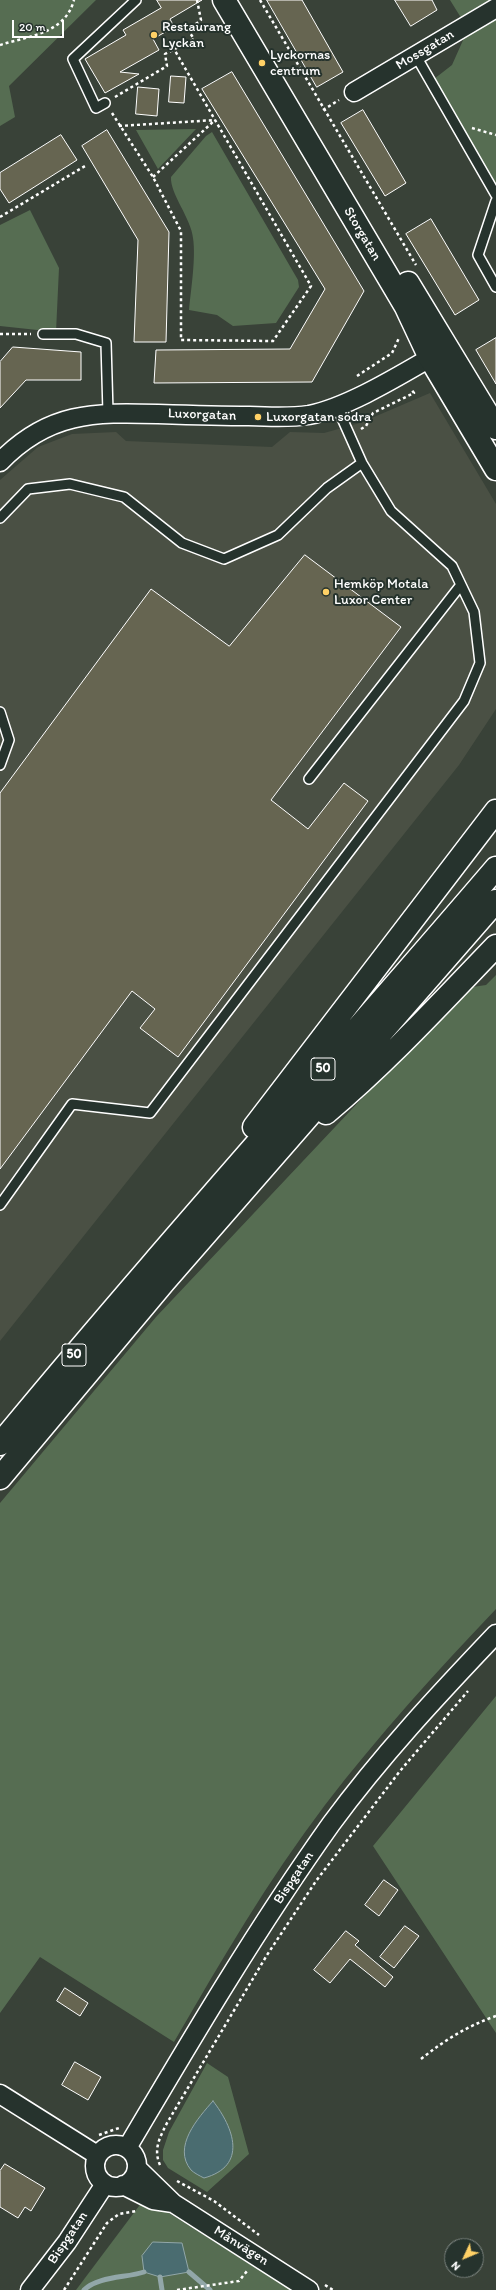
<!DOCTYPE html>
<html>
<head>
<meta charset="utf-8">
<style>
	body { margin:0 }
	#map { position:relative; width:496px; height:2290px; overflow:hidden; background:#394238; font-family:Itim,sans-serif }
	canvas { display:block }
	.north { position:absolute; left:444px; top:2238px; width:40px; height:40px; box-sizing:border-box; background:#26332d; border:1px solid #7d8581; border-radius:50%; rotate:226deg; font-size:11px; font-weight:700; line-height:16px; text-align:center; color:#fff }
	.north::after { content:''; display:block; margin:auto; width:14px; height:18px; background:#ffd166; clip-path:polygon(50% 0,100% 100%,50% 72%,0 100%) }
	.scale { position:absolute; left:12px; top:20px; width:52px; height:18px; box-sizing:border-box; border:2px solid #fff; border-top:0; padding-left:5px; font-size:12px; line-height:14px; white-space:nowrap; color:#fff; -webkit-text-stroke:3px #26332d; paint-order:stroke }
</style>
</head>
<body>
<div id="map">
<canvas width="496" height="2290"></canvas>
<div class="north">N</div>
<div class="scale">20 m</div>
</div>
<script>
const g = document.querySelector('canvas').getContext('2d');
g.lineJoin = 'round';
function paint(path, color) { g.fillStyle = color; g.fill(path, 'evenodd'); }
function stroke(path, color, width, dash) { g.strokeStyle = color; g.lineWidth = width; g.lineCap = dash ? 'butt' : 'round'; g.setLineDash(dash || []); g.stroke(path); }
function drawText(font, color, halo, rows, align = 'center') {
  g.font = font + ' Itim,sans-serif'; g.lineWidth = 4; g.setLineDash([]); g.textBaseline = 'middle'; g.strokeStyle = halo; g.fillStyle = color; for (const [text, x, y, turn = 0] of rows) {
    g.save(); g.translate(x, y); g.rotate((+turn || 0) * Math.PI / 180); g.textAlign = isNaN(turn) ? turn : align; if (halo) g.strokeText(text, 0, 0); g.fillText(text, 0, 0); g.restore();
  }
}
const built = new Path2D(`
	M 430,393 L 496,504 L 496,709 L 459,765 L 0,1341 L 0,480 L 38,447 L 72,434 L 116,432 L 126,441 L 272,447 L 290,432 L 324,433 L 360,423 Z`);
const green = new Path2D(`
	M 0,0 L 96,0 L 9,86 L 15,117 L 0,126 Z
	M 450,0 L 496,0 L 496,195 L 434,79 L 452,65 L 468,29 Z
	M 196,129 L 158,169 L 136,130 Z
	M 212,132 L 298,280 L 299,287 L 276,323 L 233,326 L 217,315 L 189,310 C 191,289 196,258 193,238 C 191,218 170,194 171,177 L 206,136 Z
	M 30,210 L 59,268 L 56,332 L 0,326 L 0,225 Z
	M 496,975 L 496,1609 C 436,1672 378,1736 325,1805 C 268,1880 221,1961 174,2042 L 40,1957 L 0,2013 L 0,1503 L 156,1317 L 466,988 L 486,985 Z
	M 496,1696 L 496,2033 L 373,1846 Z
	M 207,2063 L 228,2077 L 249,2154 L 207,2192 L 168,2168 L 163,2160 L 163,2150 L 169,2132 Z
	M 145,2198 L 291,2290 L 76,2290 Z`);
const water = new Path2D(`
	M 213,2101 C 234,2128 248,2166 204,2178 C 200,2176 194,2173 191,2170 C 172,2147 198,2118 213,2101 Z
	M 153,2242 L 182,2243 L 189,2272 L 160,2277 L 144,2272 L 142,2256 Z`);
const stream = new Path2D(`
	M 189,2272 L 210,2290
	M 160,2277 L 162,2290
	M 84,2290 C 98,2276 126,2278 144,2272`);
const building = new Path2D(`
	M 157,0 L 202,0 L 170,19 L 174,27 L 153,39 L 159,50 L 120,72 L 139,74 L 105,93 L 85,59 L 126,35 L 123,30 L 161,8 Z
	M 267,0 L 302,0 L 343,72 L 317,87 Z
	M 395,0 L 432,0 L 437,10 L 411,26 Z
	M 232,72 L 364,291 L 312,382 L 154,383 L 156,350 L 290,349 L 325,289 L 202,89 Z
	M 171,76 L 186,77 L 184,103 L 169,102 Z
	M 138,87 L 159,89 L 157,116 L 136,114 Z
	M 363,110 L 406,183 L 385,196 L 341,123 Z
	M 107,130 L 169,232 L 166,342 L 134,342 L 138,240 L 82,146 Z
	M 61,135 L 77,160 L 9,203 L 0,189 L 0,173 Z
	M 431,219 L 479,300 L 455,315 L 406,234 Z
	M 496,338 L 496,384 L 476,350 Z
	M 13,347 L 81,352 L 81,380 L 26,380 L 0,408 L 0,362 Z
	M 305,555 L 401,627 L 271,800 L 308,829 L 344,783 L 368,801 L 178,1057 L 140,1028 L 155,1009 L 132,991 L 0,1169 L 0,793 L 151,589 L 229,646 Z
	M 384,1880 L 398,1890 L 379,1916 L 365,1905 Z
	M 405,1926 L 419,1936 L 394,1968 L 380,1957 Z
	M 346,1931 L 359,1941 L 355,1945 L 393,1977 L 385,1987 L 350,1959 L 330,1983 L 314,1970 Z
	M 65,1988 L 88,2003 L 80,2016 L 57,2001 Z
	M 75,2062 L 101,2077 L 88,2100 L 62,2085 Z
	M 5,2164 L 45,2188 L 31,2211 L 25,2207 L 18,2218 L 0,2207 L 0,2171 Z`);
const path = new Path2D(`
	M 260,0 L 416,265
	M 0,45 C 28,36 65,34 74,0
	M 115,97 L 167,66 L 165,54 L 194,39 L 188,30 L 201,20 L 197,0
	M 323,110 L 339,100
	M 112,113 L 153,177 L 181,231 L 181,340 L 273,341 L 311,286 L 174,49
	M 119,126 L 215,120
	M 472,128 L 496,135
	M 153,177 L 215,120
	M 0,217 L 85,166
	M 0,334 L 31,334
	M 357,376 L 392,353 L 399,338
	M 361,429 L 366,426 L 373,413 L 414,393 L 411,389
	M 421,2059 C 445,2040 467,2026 496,2016
	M 99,2135 L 119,2128
	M 160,2165 C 153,2149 160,2137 167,2123 L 267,1955 L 316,1881 L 400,1771 L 468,1691
	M 177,2181 L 214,2201 L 259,2235
	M 325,2285 L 333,2290
	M 64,2290 L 107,2223 L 119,2214 L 136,2211
	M 177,2290 L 239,2281 L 247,2271`);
const service = new Path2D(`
	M 416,56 L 496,195
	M 105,103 L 96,108 L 73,59 L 136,0
	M 496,201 L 478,255 L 496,287
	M 43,334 L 76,334 L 106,343 L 108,413
	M 0,518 L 28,489 L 70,484 L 124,497 L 182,543 L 224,559 L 278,535 L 327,488 L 362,463
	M 0,712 L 9,740 L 0,765
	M 309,779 L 460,586
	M 0,1205 L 72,1104 L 150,1113 L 464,701 L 480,663 L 474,612 L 452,566 L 391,511 L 362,463 L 337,407`);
const minor = new Path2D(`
	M 354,92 L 496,8
	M 0,462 C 48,412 94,412 158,414 C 188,415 219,416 249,416 C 269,417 290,418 309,415 C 350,407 405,372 442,351
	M 0,2094 L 97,2155
	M95 2166a21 21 0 1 1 42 0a21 21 0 1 1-42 0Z
	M 127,2148 C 192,2038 257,1928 331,1824 C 381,1756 438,1695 496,1634
	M 137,2168 L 173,2203 L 309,2290
	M 123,2185 L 153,2200 L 173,2203
	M 30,2290 L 67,2242 L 105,2184`);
const secondary = new Path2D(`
	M 224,0 L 406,307 L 430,358 L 496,469
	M 408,283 L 496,428`);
const trunk = new Path2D(`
	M 326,1113 C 387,1062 441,1003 496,946
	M 254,1127 L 496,811
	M 0,1444 C 161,1249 331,1061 496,868
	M 0,1478 L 164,1282 L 496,901`);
const markers = [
	[154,35,4,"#ffd166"],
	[262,63,4,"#ffd166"],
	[258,417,4,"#ffd166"],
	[326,592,4,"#ffd166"]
];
const shields = [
	[323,1069,24],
	[74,1355,24]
];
const shieldNames = [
	["50",323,1069],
	["50",74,1355]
];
const poiNames = [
	["Restaurang",162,27],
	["Lyckan",162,43],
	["Lyckornas",270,55],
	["centrum",270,71],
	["Luxorgatan södra",266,417],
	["Hemköp Motala",334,584],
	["Luxor Center",334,600]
];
const streetNames = [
	["Mossgatan",425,50,-31],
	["Storgatan",362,234,59],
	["Luxorgatan",202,415,2],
	["Bispgatan",294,1878,-56],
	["Bispgatan",68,2238,-56],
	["Månvägen",241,2246,32]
];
paint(built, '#4a5044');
paint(green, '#566d52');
paint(water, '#4a6c70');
stroke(water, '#92a7a9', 1);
stroke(stream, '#92a7a9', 5);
paint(building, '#666551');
stroke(building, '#fff', 1);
stroke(service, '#fff', 12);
stroke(minor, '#fff', 21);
stroke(secondary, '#fff', 25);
stroke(trunk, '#fff', 25);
stroke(path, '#fff', 2.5, [3, 3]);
stroke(service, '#26332d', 9);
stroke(minor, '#26332d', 18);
stroke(secondary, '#26332d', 22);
stroke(trunk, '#26332d', 22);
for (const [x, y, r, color] of markers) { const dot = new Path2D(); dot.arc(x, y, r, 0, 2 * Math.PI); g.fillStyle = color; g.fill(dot); stroke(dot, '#26332d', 1.5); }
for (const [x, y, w] of shields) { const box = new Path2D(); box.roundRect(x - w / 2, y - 11, w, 22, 3); g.fillStyle = '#26332d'; g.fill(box); stroke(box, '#fff', 1); }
drawText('bold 13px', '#fff', null, shieldNames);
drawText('14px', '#fff', '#26332d', poiNames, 'left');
drawText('14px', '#fff', '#26332d', streetNames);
</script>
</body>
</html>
